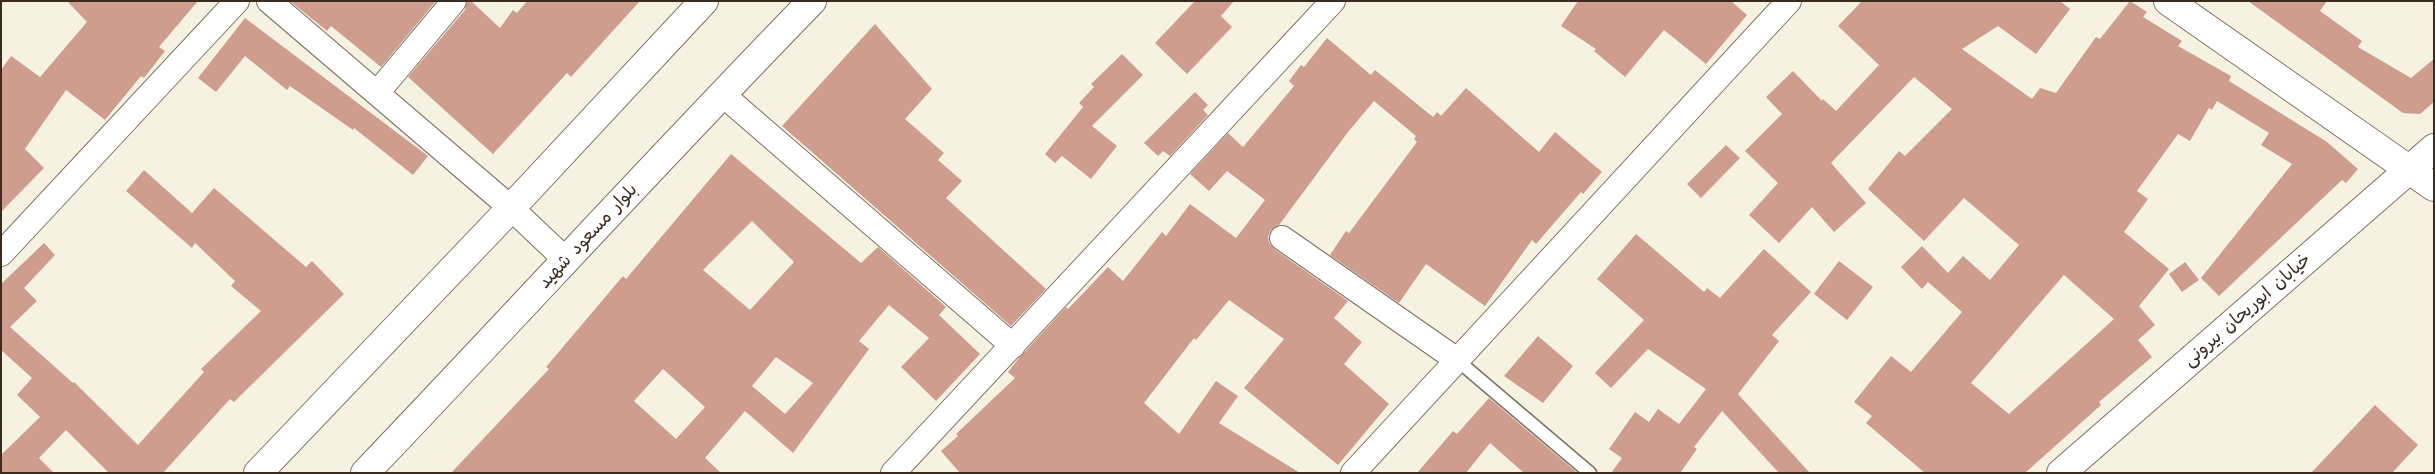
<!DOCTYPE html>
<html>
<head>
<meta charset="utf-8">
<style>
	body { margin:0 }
	#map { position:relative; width:2435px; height:474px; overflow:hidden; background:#f6f2e2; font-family:"Architects Daughter",sans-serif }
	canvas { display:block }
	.frame { position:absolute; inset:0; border:2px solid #3b2a1e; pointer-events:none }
</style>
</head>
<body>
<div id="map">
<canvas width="2435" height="474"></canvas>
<div class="frame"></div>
</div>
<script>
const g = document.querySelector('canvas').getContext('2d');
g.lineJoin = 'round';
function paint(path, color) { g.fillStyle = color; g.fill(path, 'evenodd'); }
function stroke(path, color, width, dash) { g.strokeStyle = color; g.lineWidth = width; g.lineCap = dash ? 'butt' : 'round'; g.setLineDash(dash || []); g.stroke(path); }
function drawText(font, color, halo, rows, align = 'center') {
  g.font = font + ' "Architects Daughter","Playpen Sans Arabic",sans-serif'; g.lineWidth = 4.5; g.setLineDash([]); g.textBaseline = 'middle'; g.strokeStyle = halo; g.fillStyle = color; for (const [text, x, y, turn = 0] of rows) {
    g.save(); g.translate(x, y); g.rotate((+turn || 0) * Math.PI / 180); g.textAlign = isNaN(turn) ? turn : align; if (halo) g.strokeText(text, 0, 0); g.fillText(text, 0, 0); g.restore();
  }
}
const building = new Path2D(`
	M 67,1 L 198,1 L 159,47 L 165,51 L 144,78 L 141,76 L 105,120 L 66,90 L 25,149 L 44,168 L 1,212 L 1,70 L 11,56 L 40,77 L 87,22 Z
	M 290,1 L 436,1 L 381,67 L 331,26 L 327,31 Z
	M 467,1 L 471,1 L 500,28 L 513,10 L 517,13 L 527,1 L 640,1 L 571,77 L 567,73 L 493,154 L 408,77 L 465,10 Z
	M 1195,1 L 1234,1 L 1221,16 L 1232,27 L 1187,74 L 1155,43 Z
	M 1578,1 L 1731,1 L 1747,15 L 1706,64 L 1664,30 L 1625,77 L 1594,51 L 1596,49 L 1561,26 Z
	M 1862,1 L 2060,1 L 2070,9 L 2036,54 L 1998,26 L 1962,49 L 2032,99 L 2040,88 L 2056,93 L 2096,37 L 2100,39 L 2130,1 L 2147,12 L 2143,17 L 2182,41 L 2178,46 L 2231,76 L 2229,81 L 2327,142 L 2358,169 L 2346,183 L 2342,180 L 2219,296 L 2201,278 L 2292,164 L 2261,145 L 2269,133 L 2217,101 L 2212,110 L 2209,108 L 2190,141 L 2178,134 L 2137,191 L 2148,199 L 2124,232 L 2169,269 L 2139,306 L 2155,325 L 2138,340 L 2152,357 L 2099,402 L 2101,405 L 2025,473 L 1925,473 L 1866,423 L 1872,416 L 1854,402 L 1891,356 L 1911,372 L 1962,312 L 1928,282 L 1922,289 L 1901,267 L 1922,246 L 1948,273 L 1963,256 L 1990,280 L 2019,245 L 1964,198 L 1924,241 L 1868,189 L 1899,151 L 1905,156 L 1952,109 L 1914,77 L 1831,163 L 1866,203 L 1834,232 L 1812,207 L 1779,243 L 1749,215 L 1778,183 L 1745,151 L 1782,114 L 1766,97 L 1793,71 L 1822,101 L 1823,99 L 1836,111 L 1879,65 L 1838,26 ZM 2064,275 L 2114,319 L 2009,414 L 1971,383 Z
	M 2248,1 L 2327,1 L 2320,11 L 2362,41 L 2358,47 L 2411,78 L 2434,59 L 2434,102 L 2420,114 L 2403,113 Z
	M 245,18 L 428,156 L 413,175 L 354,128 L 353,130 L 290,86 L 287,90 L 245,56 L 216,92 L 198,78 Z
	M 875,24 L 932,89 L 905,119 L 944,153 L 938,160 L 962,181 L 946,198 L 1046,289 L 1011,326 L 782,126 Z
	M 1327,38 L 1371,75 L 1375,70 L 1433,117 L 1437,112 L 1441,116 L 1466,88 L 1539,152 L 1555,132 L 1602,172 L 1583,194 L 1581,192 L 1536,244 L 1532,240 L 1485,306 L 1426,264 L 1399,303 L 1330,255 L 1346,231 L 1349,233 L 1417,142 L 1414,139 L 1416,136 L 1374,101 L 1348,132 L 1279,225 L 1271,230 L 1268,236 L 1269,243 L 1274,249 L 1348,301 L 1334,318 L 1362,342 L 1344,364 L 1389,404 L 1338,465 L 1244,388 L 1284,339 L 1229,300 L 1196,340 L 1194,338 L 1144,403 L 1179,434 L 1216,381 L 1238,396 L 1219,423 L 1300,473 L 960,473 L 941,451 L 958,436 L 956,434 L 1015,378 L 1008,372 L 1019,358 L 1066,307 L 1068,309 L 1108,267 L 1123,281 L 1162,232 L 1166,236 L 1190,204 L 1236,238 L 1265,200 L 1227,171 L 1209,191 L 1190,174 L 1228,133 L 1243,147 L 1294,86 L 1289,81 L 1301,65 L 1304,67 Z
	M 1122,54 L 1143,75 L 1092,126 L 1117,146 L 1091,179 L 1062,156 L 1055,163 L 1045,154 L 1083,107 L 1079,103 L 1094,87 L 1091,84 Z
	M 1195,92 L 1208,105 L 1203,110 L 1208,115 L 1170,156 L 1163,151 L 1158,156 L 1144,143 Z
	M 1726,145 L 1740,158 L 1701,198 L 1687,184 Z
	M 731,154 L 861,263 L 878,247 L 946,307 L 939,315 L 980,354 L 936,401 L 901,367 L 929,338 L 889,305 L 859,341 L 869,349 L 793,453 L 745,411 L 705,458 L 721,473 L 451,473 L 549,369 L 546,367 L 623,276 L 626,279 ZM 752,221 L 794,262 L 750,310 L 703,270 ZM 776,357 L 813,383 L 785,414 L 752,386 ZM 663,369 L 705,407 L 676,439 L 634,401 Z
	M 144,170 L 192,213 L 214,188 L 306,267 L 312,261 L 344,294 L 234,402 L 230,399 L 163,473 L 109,473 L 66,430 L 39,458 L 54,473 L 1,473 L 1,455 L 40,417 L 17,395 L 32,378 L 1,350 L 1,284 L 44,243 L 55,255 L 24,288 L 37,301 L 10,327 L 73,383 L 74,382 L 138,445 L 204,372 L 201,369 L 261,311 L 231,286 L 235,281 L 195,243 L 192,248 L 126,191 Z
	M 1636,234 L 1704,292 L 1707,288 L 1720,298 L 1764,249 L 1811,292 L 1772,335 L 1779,341 L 1738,394 L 1810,473 L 1779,473 L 1722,411 L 1694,447 L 1697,449 L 1680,473 L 1611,473 L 1622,458 L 1609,449 L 1635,412 L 1649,422 L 1658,409 L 1679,424 L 1706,389 L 1648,349 L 1611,388 L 1595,373 L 1644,320 L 1597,279 Z
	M 1839,261 L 1873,287 L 1847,320 L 1814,294 Z
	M 2185,262 L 2199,280 L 2182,292 L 2169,274 Z
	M 1538,336 L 1573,366 L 1543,403 L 1504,376 Z
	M 1489,398 L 1574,470 L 1577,473 L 1524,473 L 1490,443 L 1466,473 L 1417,473 L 1453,431 L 1457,434 Z
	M 2375,405 L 2418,445 L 2392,473 L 2311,473 Z`);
const lane = new Path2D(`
	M 1457,360 L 1590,473`);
const street = new Path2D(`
	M 269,1 L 511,208 L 567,261
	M 377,93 L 454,1
	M 722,94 L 1013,346
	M 1282,238 L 1457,360
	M 1,254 L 237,1
	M 893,473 L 1333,1
	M 1353,473 L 1789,1`);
const secondary = new Path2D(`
	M 2168,1 L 2434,187
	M 2061,473 L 2434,148`);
const primary = new Path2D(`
	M 258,473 L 511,208 L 704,1
	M 365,473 C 515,316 661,156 812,1`);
const streetNames = [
	["بلوار مسعود شهید",589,237,-47],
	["خیابان ابوریحان بیرونی",2248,311,-41]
];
paint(building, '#ce9d8e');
stroke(lane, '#7c7063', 15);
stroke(street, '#7c7063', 26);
stroke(secondary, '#7c7063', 30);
stroke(primary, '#7c7063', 30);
stroke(lane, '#fff', 12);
stroke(street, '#fff', 24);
stroke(secondary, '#fff', 28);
stroke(primary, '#fff', 28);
drawText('18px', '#3b2a1e', '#fff', streetNames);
</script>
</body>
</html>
